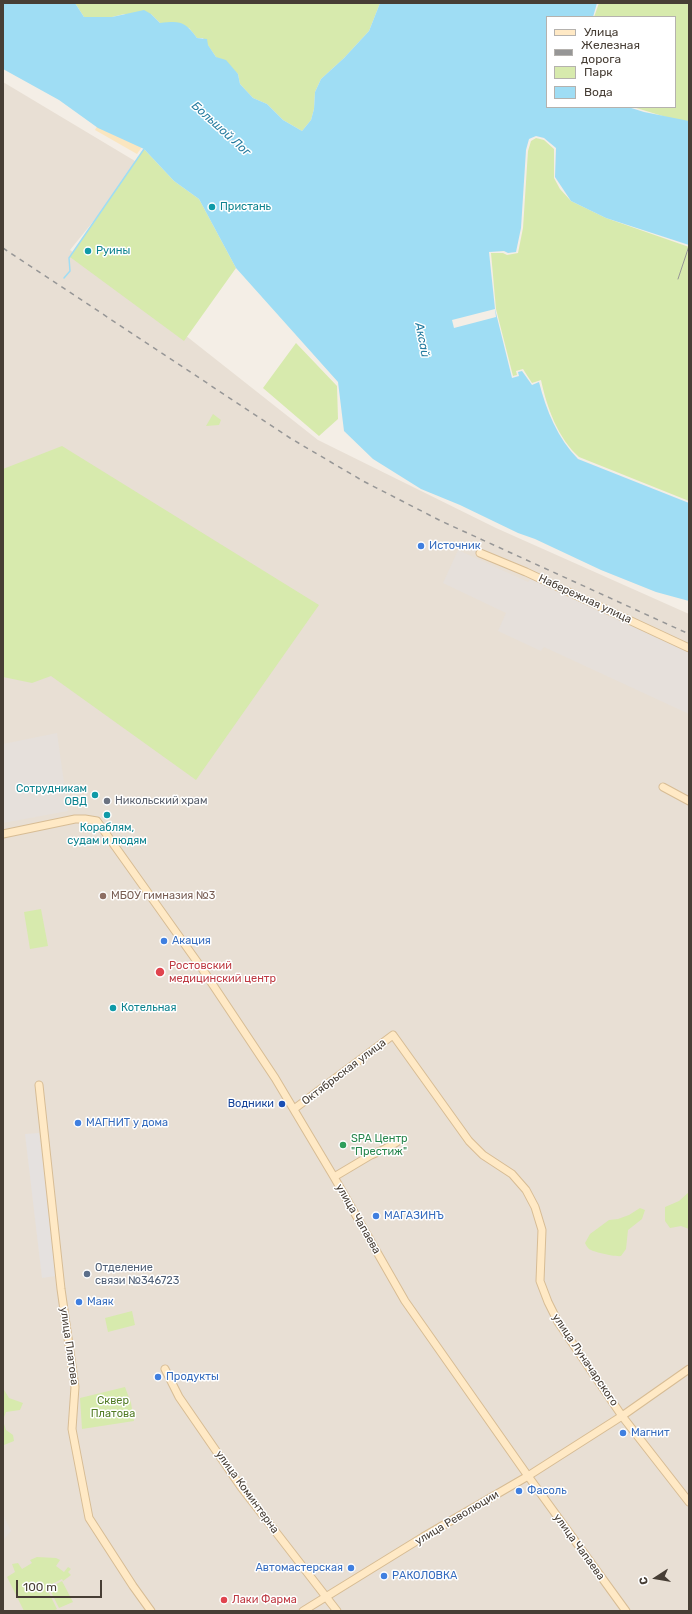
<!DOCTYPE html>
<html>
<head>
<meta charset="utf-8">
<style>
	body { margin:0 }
	#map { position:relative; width:692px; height:1614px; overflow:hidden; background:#f4eee6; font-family:Rubik,sans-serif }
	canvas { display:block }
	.frame { position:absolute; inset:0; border:4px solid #473e35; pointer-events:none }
	.legend { position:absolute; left:546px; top:16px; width:130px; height:92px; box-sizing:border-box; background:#fff; border:1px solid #b5b2ae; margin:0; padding:5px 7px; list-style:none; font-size:12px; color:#473e35 }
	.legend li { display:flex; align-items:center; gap:8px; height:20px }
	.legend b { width:20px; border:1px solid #b5b2ae }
	.north { position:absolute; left:636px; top:1558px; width:40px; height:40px; -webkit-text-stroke:3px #fff; paint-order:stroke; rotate:258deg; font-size:11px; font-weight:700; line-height:16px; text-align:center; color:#473e35 }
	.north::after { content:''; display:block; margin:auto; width:14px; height:18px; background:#473e35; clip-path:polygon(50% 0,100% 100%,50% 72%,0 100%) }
	.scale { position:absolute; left:16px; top:1580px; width:86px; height:18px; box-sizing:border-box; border:2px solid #473e35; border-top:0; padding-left:5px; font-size:12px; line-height:14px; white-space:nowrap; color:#473e35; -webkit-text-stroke:3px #fff; paint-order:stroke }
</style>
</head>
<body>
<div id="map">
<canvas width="692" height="1614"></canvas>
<div class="frame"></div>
<ul class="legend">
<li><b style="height:5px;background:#ffe9c5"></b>Улица</li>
<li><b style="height:5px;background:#969696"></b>Железная дорога</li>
<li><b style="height:11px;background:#d7eaad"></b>Парк</li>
<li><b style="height:11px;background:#9fddf4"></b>Вода</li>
</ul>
<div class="north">С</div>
<div class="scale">100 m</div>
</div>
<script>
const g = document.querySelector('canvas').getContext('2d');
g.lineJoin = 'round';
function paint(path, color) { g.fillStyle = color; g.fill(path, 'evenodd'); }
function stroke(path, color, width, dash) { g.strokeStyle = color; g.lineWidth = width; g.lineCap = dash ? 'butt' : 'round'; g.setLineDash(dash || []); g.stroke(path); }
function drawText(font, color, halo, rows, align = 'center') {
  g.font = font + ' Rubik,sans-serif'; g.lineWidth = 3; g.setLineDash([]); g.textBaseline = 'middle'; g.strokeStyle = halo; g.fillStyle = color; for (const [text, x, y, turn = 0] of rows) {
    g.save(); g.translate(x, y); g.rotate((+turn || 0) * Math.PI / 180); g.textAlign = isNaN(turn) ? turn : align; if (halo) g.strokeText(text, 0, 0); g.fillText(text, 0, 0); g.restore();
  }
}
const residential = new Path2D(`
	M 3,82 L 140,164 L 70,250 L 171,324 L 318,440 L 496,528 L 689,614 L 689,1611 L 3,1611 Z`);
const industrial = new Path2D(`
	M 458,550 L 528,582 L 531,578 L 689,649 L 689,714 L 544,647 L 541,651 L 498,631 L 506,613 L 443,583 Z
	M 57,733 L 68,811 L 3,823 L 3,744 Z
	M 3,1514 L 11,1531 L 3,1541 Z`);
const green = new Path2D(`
	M 75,3 L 380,3 L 369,31 L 344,58 L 321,79 L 315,92 L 314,109 L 311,120 L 302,131 L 283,120 L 267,104 L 253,98 L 240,84 L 238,74 L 216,57 L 203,38 L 197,38 L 189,28 L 160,23 L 151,14 L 124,14 L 112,17 L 84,17 Z
	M 599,3 L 689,3 L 689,124 L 633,107 L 675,107 L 675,17 L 594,17 Z
	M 536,138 L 544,140 L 554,149 L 554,178 L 560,189 L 571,201 L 606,218 L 689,247 L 687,252 L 689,253 L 689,501 L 579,457 C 558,438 547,408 541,380 L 532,383 L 523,369 L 516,371 L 517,375 L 513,376 L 496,309 L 491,253 L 503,253 L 507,255 L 518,253 L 523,228 L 528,151 L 531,141 Z
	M 144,149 L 174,181 L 199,199 L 236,268 L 184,341 L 70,257 Z
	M 296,343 L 337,386 L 338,419 L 319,436 L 263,388 Z
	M 213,414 L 221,420 L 219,425 L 206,426 Z
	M 62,446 L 319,605 L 196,780 L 51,676 L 32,683 L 3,677 L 3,469 Z
	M 41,909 L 48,946 L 30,949 L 24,912 Z
	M 689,1192 L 689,1229 L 681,1226 L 670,1228 L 665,1221 L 665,1207 L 679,1201 Z
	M 640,1208 L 645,1210 L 642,1219 L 628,1230 L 626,1249 L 621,1256 C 615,1257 593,1252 589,1249 C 587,1247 586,1245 585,1243 L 590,1234 L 609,1220 L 618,1219 L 629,1215 Z
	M 132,1311 L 135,1325 L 108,1332 L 105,1318 Z
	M 125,1387 L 131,1403 L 134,1421 L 82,1429 L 80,1398 Z
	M 3,1388 L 9,1398 L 23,1403 L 20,1410 L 6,1412 L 3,1420 Z
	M 3,1421 L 6,1430 L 13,1435 L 14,1441 L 4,1445 L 3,1450 Z
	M 37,1557 L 56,1558 L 60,1560 L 56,1566 L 64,1572 L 68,1567 L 71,1569 L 68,1572 L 71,1575 L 63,1581 L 62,1579 L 46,1587 L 57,1609 L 53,1611 L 24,1611 L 7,1577 L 15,1572 L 12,1564 L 18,1563 L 22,1569 L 32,1563 L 30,1560 Z
	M 62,1581 L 73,1602 L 59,1608 L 49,1588 Z`);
const sand = new Path2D(`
	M 100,121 L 145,143 L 137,154 L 95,130 Z`);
const parking = new Path2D(`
	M 39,1133 L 56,1276 L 42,1278 L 25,1134 Z`);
const water = new Path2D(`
	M 3,3 L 75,3 L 84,17 L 112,17 L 144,10 L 151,14 L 160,23 C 181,21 184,21 197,38 L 207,39 L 208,45 L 216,57 L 226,60 L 238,74 L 240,84 L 253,98 L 267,104 L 283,120 L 302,131 L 311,120 L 314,109 L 315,92 L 321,79 L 344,58 L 369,31 L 380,3 L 597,3 L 593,17 L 547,17 L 547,107 L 628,107 L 644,112 L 689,121 L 689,245 L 606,218 L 571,201 L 555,177 L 556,148 L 544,138 L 536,136 L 529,139 L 526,150 L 521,228 L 516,252 L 508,253 L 504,251 L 489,252 L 495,309 L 512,378 L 519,376 L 518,372 L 522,371 L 532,385 L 539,382 C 546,410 558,439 578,459 L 689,503 L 689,601 L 656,592 L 601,570 L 535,539 L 518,533 L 460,505 L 421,489 L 373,459 L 344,431 L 338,382 L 236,268 L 199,199 L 174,181 L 144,149 L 98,128 L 59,100 L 3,69 Z`);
const pier = new Path2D(`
	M 495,309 L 496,317 L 454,328 L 452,320 Z`);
const stream = new Path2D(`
	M 64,278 L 70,271 L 69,258 L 144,149`);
const secondary = new Path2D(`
	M 480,553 L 526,572 L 689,648
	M 663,787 L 689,801
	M 3,834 L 75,819 L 85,819 L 97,821 L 203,970 L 275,1078 L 334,1177 L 405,1301 L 528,1476 L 626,1611
	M 39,1085 L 61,1289 L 75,1387 L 72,1429 L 89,1518 L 133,1586 L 151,1611
	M 294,1109 L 393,1035 L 469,1141 L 483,1155 L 512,1174 L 526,1190 L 535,1207 L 542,1230 L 540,1281 L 548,1302 L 558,1322 L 622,1416 L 689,1502
	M 334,1177 L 371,1155 L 383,1150 L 397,1142
	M 165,1369 L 179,1397 L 241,1487 L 337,1611
	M 303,1611 L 423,1537 L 528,1476 L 622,1416 L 689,1369`);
const tram = new Path2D(`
	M 678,279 L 689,246`);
const rail = new Path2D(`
	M 3,248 L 290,438 L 363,481 L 441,521 L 689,634`);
const markers = [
	[212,207,4,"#0f9aa8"],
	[88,251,4,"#0f9aa8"],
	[421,546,4,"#3f7fe0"],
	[95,795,4,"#0f9aa8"],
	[107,801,4,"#6b7280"],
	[107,815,4,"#0f9aa8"],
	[103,896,4,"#8d6e63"],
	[164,941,4,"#3f7fe0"],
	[160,972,5,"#e0444e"],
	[113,1008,4,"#0f9aa8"],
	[282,1104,4,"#1a4fb4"],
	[78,1123,4,"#3f7fe0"],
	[343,1145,4,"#2e9e5b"],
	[376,1216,4,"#3f7fe0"],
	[87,1274,4,"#5c6f8a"],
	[79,1302,4,"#3f7fe0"],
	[158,1377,4,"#3f7fe0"],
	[623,1433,4,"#3f7fe0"],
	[519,1491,4,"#3f7fe0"],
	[351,1568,4,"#3f7fe0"],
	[384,1576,4,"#3f7fe0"],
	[224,1600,4,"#e0444e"]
];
const cultureNames = [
	["Пристань",220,207],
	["Руины",96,251],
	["Сотрудникам",87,789,"right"],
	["ОВД",87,802,"right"],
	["Кораблям,",107,828,"center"],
	["судам и людям",107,841,"center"],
	["Котельная",121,1008]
];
const shopNames = [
	["Источник",429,546],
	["Акация",172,941],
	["МАГНИТ у дома",86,1123],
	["МАГАЗИНЪ",384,1216],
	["Маяк",87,1302],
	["Продукты",166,1377],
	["Магнит",631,1433],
	["Фасоль",527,1491],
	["Автомастерская",343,1568,"right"],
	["РАКОЛОВКА",392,1576]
];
const streetNames = [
	["Набережная улица",585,599,25],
	["Октябрьская улица",344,1072,-37],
	["улица Чапаева",358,1219,60],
	["улица Платова",69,1346,82],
	["улица Луначарского",585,1360,56],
	["улица Коминтерна",247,1492,54],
	["улица Революции",457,1518,-31],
	["улица Чапаева",579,1547,54]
];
const worshipNames = [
	["Никольский храм",115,801]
];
const educationNames = [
	["МБОУ гимназия №3",111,896]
];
const healthNames = [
	["Ростовский",169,966],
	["медицинский центр",169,979],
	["Лаки Фарма",232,1600]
];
const transitNames = [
	["Водники",274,1104]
];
const leisureNames = [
	["SPA Центр",351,1139],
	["\"Престиж\"",351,1152]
];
const serviceNames = [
	["Отделение",95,1268],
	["связи №346723",95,1281]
];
const parkNames = [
	["Сквер",113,1401],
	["Платова",113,1414]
];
const waterNames = [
	["Большой Лог",221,129,42],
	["Аксай",422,340,79]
];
paint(residential, '#e8dfd4');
paint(industrial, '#e6e0db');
paint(green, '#d7eaad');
paint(sand, '#fae6c0');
paint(parking, '#e5e1df');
paint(water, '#9fddf4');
paint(pier, '#f4eee6');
stroke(stream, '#9fddf4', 1.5);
stroke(secondary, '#d7bc94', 9);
stroke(secondary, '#ffe9c5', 7);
stroke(tram, '#969696', 1);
stroke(rail, '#969696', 1.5, [5, 5]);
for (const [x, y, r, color] of markers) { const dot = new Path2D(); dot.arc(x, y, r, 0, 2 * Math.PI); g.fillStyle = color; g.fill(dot); stroke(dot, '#fff', 1.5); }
drawText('11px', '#0d838f', '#fff', cultureNames, 'left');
drawText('11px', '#366cbe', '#fff', shopNames, 'left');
drawText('11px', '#473e35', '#fff', streetNames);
drawText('11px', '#5b616d', '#fff', worshipNames, 'left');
drawText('11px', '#785e54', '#fff', educationNames, 'left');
drawText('11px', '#be3a42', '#fff', healthNames, 'left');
drawText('11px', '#164399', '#fff', transitNames, 'right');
drawText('11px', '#27864d', '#fff', leisureNames, 'left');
drawText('11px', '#4e5e75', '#fff', serviceNames, 'left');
drawText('11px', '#527c25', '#fff', parkNames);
drawText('italic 12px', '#257ca0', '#fff', waterNames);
</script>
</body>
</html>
